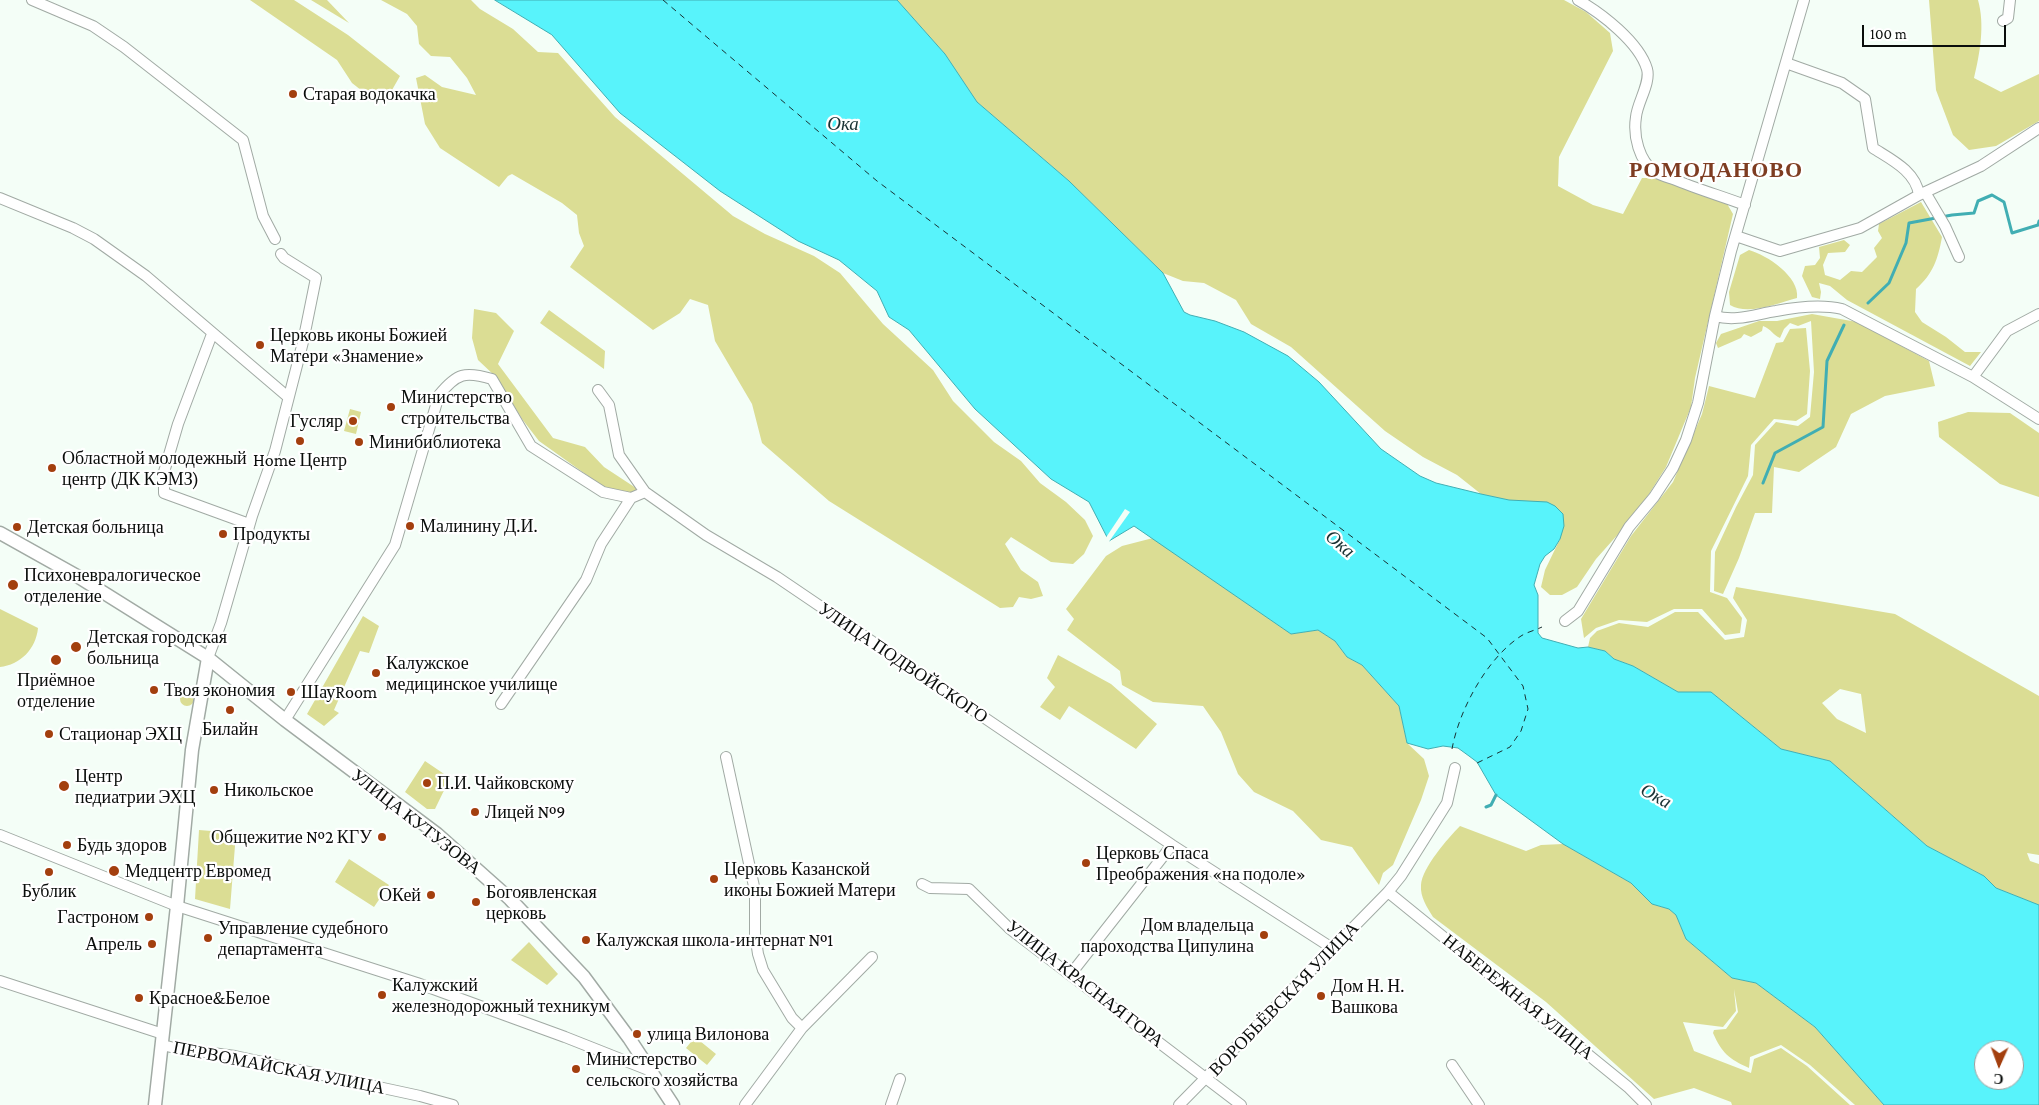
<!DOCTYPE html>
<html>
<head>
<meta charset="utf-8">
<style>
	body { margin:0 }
	#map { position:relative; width:2039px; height:1105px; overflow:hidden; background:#f4fef7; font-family:"Crimson Pro",serif }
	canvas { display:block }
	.north { position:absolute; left:1974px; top:1040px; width:50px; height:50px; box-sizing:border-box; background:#fff; border:1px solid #9d9e9d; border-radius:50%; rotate:182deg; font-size:14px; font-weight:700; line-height:20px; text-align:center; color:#0a0d0b }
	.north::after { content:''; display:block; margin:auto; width:18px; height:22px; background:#a33f0e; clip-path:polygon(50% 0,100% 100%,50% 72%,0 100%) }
	.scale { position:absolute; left:1862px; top:25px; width:144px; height:22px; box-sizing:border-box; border:2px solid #0a0d0b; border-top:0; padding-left:6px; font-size:15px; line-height:18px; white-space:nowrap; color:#0a0d0b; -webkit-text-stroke:4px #fff; paint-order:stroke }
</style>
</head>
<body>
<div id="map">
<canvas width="2039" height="1105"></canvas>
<div class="north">С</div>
<div class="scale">100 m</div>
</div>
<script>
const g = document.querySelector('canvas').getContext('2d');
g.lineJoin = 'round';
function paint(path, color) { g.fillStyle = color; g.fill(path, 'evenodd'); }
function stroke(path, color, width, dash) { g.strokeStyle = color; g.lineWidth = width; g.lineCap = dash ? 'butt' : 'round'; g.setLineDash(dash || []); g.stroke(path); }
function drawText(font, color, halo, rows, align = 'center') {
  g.font = font + ' "Crimson Pro",serif'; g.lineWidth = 4.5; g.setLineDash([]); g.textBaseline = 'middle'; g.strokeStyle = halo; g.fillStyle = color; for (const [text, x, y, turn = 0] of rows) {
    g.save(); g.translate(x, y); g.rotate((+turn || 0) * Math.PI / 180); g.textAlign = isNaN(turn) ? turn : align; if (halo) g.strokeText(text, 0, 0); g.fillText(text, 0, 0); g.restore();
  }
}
const green = new Path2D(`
	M 250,0 L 294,0 L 348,35 L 400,76 L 392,90 L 366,94 L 352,83 L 337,60 Z
	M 311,0 L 327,0 L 349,23 Z
	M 381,0 L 471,0 L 480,9 L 513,29 L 538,52 L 558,53 L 615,117 L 733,216 L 765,234 L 814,256 L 840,273 L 883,324 L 933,370 L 953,401 L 994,442 L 1021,461 L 1040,483 L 1066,502 L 1085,520 L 1093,536 L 1084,554 L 1073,564 L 1051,562 L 1011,537 L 1005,544 L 1021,570 L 1038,582 L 1043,596 L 1031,599 L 1019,597 L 1013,607 L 1000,608 L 829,501 L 762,443 L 752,404 L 715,341 L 708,305 L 690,299 L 680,313 L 653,330 L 570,267 L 584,246 L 579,233 L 577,215 L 562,203 L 512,174 L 508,176 L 499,187 L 440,148 L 425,124 L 416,78 L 425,75 L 442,87 L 476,95 L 467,78 L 450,57 L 431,56 L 419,44 L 417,26 L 407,14 Z
	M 897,0 L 1564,0 L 1586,12 L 1610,33 L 1613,51 L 1559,157 L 1558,186 L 1593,205 L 1623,214 L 1642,178 L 1656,178 L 1726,202 L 1733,214 L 1695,378 L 1691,407 L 1666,467 L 1637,513 L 1596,559 L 1577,587 L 1562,595 L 1550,595 L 1541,587 L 1545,570 L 1560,539 L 1509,500 L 1481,494 L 1457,475 L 1423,457 L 1385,431 L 1291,347 L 1251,324 L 1236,300 L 1204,283 L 1183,281 L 1163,273 L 1069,181 L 977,102 L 945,54 Z
	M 1929,0 L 1978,0 C 1985,25 1980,53 1974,78 L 2001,92 L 2039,74 L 2039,121 L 1996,146 L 1969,150 L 1953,135 L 1936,90 Z
	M 1921,202 L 1942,237 C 1938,259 1933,274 1916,289 L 1915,312 L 1922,322 L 1946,337 L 1965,352 L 1981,352 L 1970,366 L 1847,300 L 1830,286 L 1819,283 L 1821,292 L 1820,299 L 1812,297 L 1802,276 L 1805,266 L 1815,265 L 1820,258 L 1819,247 L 1844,240 L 1850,245 L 1845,252 L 1828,253 L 1823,265 L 1825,275 L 1840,280 L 1851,271 L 1862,272 L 1877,257 L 1874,248 L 1882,238 L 1878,231 L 1879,224 Z
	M 1749,250 C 1767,255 1800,277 1797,298 C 1778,303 1748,316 1730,305 L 1729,292 L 1740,255 Z
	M 474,309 L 496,313 L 514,331 L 498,364 L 553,438 L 585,447 L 604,467 L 639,490 L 631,494 L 605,488 L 539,441 L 522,419 L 496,377 L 478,360 L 472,338 Z
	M 549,310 L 605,351 L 604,369 L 540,323 Z
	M 1812,314 L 1857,322 L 1929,361 L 1935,386 L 1885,396 L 1851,414 L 1836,447 L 1799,472 L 1774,467 L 1772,513 L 1755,513 L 1739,558 L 1723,594 L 1714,591 L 1715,552 L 1736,507 L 1753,475 L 1755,445 L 1776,422 L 1798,426 L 1810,417 L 1814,372 L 1811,321 L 1798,326 L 1790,323 L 1784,329 L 1780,338 C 1773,335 1771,329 1763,326 L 1762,331 L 1751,337 L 1744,334 L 1741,338 L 1718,348 L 1716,343 L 1721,334 L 1759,321 L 1777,321 Z
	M 1806,328 L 1810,371 L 1807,414 L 1796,421 L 1774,419 L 1751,445 L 1748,476 L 1711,551 L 1710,592 L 1727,598 L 1742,618 L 1740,633 L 1725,635 L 1702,609 L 1674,609 L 1647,622 L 1619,620 L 1596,628 L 1584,638 L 1581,619 L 1631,536 L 1673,482 L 1702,414 L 1709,386 L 1755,398 L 1776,343 L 1783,342 L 1790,329 Z
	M 350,409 L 361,412 L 356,434 L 344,431 Z
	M 1968,412 L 2010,413 L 2039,433 L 2039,497 L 2000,484 L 1939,437 L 1938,422 Z
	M 1153,538 L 1291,634 L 1318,630 L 1335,641 L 1347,657 L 1362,665 L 1399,706 L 1407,743 L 1424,759 L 1429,776 L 1421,800 L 1393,865 L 1383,873 L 1379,885 L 1352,847 L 1321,840 L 1293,811 L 1254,792 L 1238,774 L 1221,732 L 1203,706 L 1153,702 L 1122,685 L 1120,671 L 1067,630 L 1074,619 L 1066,609 L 1106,556 L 1122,546 Z
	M 1736,587 L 1895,614 L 2039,696 L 2039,855 L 2027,853 L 2030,861 L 2039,864 L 2039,905 L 1996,888 L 1984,876 L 1927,846 L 1830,761 L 1781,749 L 1711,692 L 1678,692 L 1633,666 L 1614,659 L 1605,651 L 1588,647 L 1590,638 L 1597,631 L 1619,623 L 1648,627 L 1675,612 L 1698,612 L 1725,640 L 1744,637 L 1747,620 L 1733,598 ZM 1840,689 L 1861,694 L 1866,733 L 1837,719 L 1822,703 Z
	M 0,609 L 38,628 C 36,649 20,665 0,667 Z
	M 363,616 L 379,626 L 369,653 L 360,651 L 334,710 L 339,713 L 324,726 L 307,714 Z
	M 1058,655 L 1111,684 L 1157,724 L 1136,749 L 1069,706 L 1060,720 L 1040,707 L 1055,687 L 1047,678 Z
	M180 699a7 7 0 1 1 14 0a7 7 0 1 1-14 0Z
	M 425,761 L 450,778 L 435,809 L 427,809 L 405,792 Z
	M 1460,826 L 1526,851 L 1541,845 L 1563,844 L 1631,883 L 1652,904 L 1669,909 L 1676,915 L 1686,939 L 1732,978 L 1756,983 L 1815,1027 L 1884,1105 L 1855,1105 L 1810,1065 L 1781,1045 L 1750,1057 L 1749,1068 C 1729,1059 1722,1053 1713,1033 L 1714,1030 L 1726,1029 L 1738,1012 L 1734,989 L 1736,1011 L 1723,1027 L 1683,1022 L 1694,1051 L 1751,1073 L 1754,1059 L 1781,1048 L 1807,1066 L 1850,1105 L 1732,1105 L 1731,1102 L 1694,1088 L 1654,1099 L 1546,1002 L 1433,917 C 1427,907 1420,897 1421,885 C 1422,868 1448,838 1460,826 Z
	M 199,830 L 236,833 L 230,909 L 195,899 Z
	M 349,859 L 389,885 L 374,907 L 335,882 Z
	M 529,942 L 558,974 L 547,985 L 511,960 Z
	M 695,1037 L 716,1054 L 707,1065 L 686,1048 Z`);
const water = new Path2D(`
	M 495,0 L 897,0 L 945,54 L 977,102 L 1069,181 L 1163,273 L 1184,312 L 1190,315 L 1215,321 L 1244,332 L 1288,356 L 1319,382 L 1381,449 L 1420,476 L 1436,483 L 1481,494 L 1509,500 L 1547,502 L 1555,506 L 1563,514 L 1564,526 L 1560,539 L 1554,549 L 1545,556 L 1540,564 L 1534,585 L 1538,595 L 1538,633 L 1542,638 L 1578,648 L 1588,647 L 1605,651 L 1614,659 L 1633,666 L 1678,692 L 1711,692 L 1781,749 L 1830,761 L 1927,846 L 1984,876 L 1996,888 L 2039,905 L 2039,1105 L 1884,1105 L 1815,1027 L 1756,983 L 1732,978 L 1686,939 L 1676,915 L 1669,909 L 1652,904 L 1631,883 L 1563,844 L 1496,795 L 1477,762 L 1469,756 L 1458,748 L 1443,746 L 1428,749 L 1407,743 L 1399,706 L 1362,665 L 1347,657 L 1335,641 L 1318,630 L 1291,634 L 1134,526 L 1109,541 L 1089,502 L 1051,479 L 975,409 L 909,330 L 889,317 L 877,291 L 839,260 L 798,241 L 720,191 L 620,113 L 552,35 ZM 1984,1050 L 2014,1050 L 2014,1080 L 1984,1080 Z`);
const pier = new Path2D(`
	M 1125,509 L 1130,512 L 1108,543 L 1105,539 Z`);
const stream = new Path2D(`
	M 1868,303 L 1889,283 L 1906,243 L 1909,223 L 1952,215 L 1974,213 L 1978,201 L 1992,195 L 2004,202 L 2012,233 L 2038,225 L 2039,221
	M 1763,483 L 1775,453 L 1823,427 L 1827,361 L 1844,325
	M 1486,807 L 1491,805 L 1496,795`);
const ferry = new Path2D(`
	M 663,0 L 877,181 L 1487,638 L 1523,686 L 1528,709 L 1521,731 L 1510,747 L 1475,764
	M 1452,749 C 1459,710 1487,658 1521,636 C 1527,632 1536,630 1542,627`);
const minor = new Path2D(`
	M 32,0 L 93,26 L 124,47 L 243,140 L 263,216 L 275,239
	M 1578,0 C 1601,13 1639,42 1647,69 C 1651,83 1637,103 1636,117 C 1633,136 1639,161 1655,172 C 1660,175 1667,177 1673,179 C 1697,189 1721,196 1745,205
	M 2003,21 L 2008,18 L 2010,0
	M 1786,63 L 1842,83 L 1865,99 L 1873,148 C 1890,159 1916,171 1919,195
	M 1925,192 L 1945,226 L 1959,257
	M 0,198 L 73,228 L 94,239 L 146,276 L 288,397
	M 1736,236 L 1780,251 L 1860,228 L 1919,195 L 1981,166 L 2039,128
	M 1715,316 C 1736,322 1756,314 1776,311 C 1797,307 1821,304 1842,309 L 1973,377 L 2039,419
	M 212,334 L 178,424 L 164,472 L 164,493 L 249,524
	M 1973,377 L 2007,331 L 2039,314
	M 598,390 L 609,405 L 619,455 L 645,492
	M 1565,621 L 1578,611 L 1629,527 L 1654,497 L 1673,468 L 1686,440 L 1698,403 L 1715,316 L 1731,251 L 1804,0
	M 208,658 L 221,623 L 252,516 L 275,451 L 303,342 L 316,278 L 284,258 L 281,254
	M 501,704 L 586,580 L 601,544 L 631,498
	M 285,720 L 395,545 L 439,395 C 457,373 465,371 492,379 L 531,446 L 603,492 L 631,498 L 645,492 L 706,535 L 777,577 L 1172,845 L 1332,948
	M 726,757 L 755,891 L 755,934 L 758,954 L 763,970 L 792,1018 L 802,1028
	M 0,835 L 177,906 L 417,983 L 565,1037 L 651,1071
	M 922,884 L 930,888 L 969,889 L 1010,929 L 1241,1105
	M 1388,892 L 1628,1087 L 1646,1105
	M 1070,975 L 1172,845
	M 0,981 L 163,1034
	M 162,1045 L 175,1048 L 235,1056 L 420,1096 L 453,1105
	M 1452,1065 L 1479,1105
	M 745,1105 L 802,1028 L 872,957
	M 891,1105 L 900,1079
	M 1179,1105 L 1388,892 L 1401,876 L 1447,803 L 1455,768`);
const major = new Path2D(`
	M 0,533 L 77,576 L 208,658 L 285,720 L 437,834 L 510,899 L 584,977 L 629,1038 L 673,1105
	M 155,1105 L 177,906 L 192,750 L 208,658`);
const markers = [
	[293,94,5,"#a33f0e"],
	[260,345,5,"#a33f0e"],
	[391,407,5,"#a33f0e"],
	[353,421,5,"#a33f0e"],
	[300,441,5,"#a33f0e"],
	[359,442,5,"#a33f0e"],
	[52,468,5,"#a33f0e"],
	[410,526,5,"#a33f0e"],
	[17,527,5,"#a33f0e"],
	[223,534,5,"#a33f0e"],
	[13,585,6,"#a33f0e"],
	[76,647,6,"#a33f0e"],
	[56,660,6,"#a33f0e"],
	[376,673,5,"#a33f0e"],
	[154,690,5,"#a33f0e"],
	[291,692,5,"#a33f0e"],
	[230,710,5,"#a33f0e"],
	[49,734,5,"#a33f0e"],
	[427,783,5,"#a33f0e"],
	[64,786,6,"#a33f0e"],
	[214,790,5,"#a33f0e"],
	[475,812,5,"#a33f0e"],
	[382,837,5,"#a33f0e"],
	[67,845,5,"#a33f0e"],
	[1086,863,5,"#a33f0e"],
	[114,871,6,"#a33f0e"],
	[49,872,5,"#a33f0e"],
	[714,879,5,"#a33f0e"],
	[431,895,5,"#a33f0e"],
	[476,902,5,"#a33f0e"],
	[149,917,5,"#a33f0e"],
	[1264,935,5,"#a33f0e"],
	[208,938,5,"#a33f0e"],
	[586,940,5,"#a33f0e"],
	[152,944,5,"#a33f0e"],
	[382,995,5,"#a33f0e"],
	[1321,996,5,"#a33f0e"],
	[139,998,5,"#a33f0e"],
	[637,1034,5,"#a33f0e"],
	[576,1069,5,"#a33f0e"]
];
const poiNames = [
	["Старая водокачка",303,94],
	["Церковь иконы Божией",270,335],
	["Матери «Знамение»",270,356],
	["Министерство",401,397],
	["строительства",401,418],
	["Гусляр",343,421,"right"],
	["Минибиблиотека",369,442],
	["Областной молодежный",62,458],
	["центр (ДК КЭМЗ)",62,479],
	["Home Центр",300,460,"center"],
	["Малинину Д.И.",420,526],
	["Детская больница",27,527],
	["Продукты",233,534],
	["Психоневралогическое",24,575],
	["отделение",24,596],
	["Детская городская",87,637],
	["больница",87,658],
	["Калужское",386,663],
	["медицинское училище",386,684],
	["Приёмное",56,680,"center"],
	["отделение",56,701,"center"],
	["Твоя экономия",164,690],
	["ШауRoom",301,692],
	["Билайн",230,729,"center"],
	["Стационар ЭХЦ",59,734],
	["Центр",75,776],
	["педиатрии ЭХЦ",75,797],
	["П.И. Чайковскому",437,783],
	["Никольское",224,790],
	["Лицей №9",485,812],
	["Общежитие №2 КГУ",372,837,"right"],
	["Будь здоров",77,845],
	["Церковь Спаса",1096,853],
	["Преображения «на подоле»",1096,874],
	["Церковь Казанской",724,869],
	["иконы Божией Матери",724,890],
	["Медцентр Евромед",125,871],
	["Бублик",49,891,"center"],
	["Богоявленская",486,892],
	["церковь",486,913],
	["ОКей",421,895,"right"],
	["Гастроном",139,917,"right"],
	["Дом владельца",1254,925,"right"],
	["пароходства Ципулина",1254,946,"right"],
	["Управление судебного",218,928],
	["департамента",218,949],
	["Калужская школа-интернат №1",596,940],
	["Апрель",142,944,"right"],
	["Калужский",392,985],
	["железнодорожный техникум",392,1006],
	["Дом Н. Н.",1331,986],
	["Вашкова",1331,1007],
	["Красное&Белое",149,998],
	["улица Вилонова",647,1034],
	["Министерство",586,1059],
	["сельского хозяйства",586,1080]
];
const streetNames = [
	["УЛИЦА ПОДВОЙСКОГО",903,663,34],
	["УЛИЦА КУТУЗОВА",416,822,38],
	["УЛИЦА КРАСНАЯ ГОРА",1085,984,38],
	["НАБЕРЕЖНАЯ УЛИЦА",1518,997,39],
	["ВОРОБЬЁВСКАЯ УЛИЦА",1284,999,-46],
	["ПЕРВОМАЙСКАЯ УЛИЦА",279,1068,11]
];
const waterNames = [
	["Ока",843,124],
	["Ока",1340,544,40],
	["Ока",1656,796,29]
];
const districtNames = [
	["РОМОДАНОВО",1716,170]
];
paint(green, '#dbdd94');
paint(water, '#58f3fb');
stroke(water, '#41aeb3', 1);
paint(pier, '#f4fef7');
stroke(stream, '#41aeb3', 3);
stroke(ferry, '#193234', 1, [6, 5]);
stroke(minor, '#a1aaa4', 12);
stroke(major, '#a1aaa4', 15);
stroke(minor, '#fff', 10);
stroke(major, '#fff', 12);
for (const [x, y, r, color] of markers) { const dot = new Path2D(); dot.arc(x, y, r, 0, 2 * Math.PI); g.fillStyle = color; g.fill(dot); stroke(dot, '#fff', 2); }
drawText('18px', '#0a0d0b', '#fff', poiNames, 'left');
drawText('18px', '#0a0d0b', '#fff', streetNames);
drawText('italic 19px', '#193234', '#fff', waterNames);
g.letterSpacing = '1px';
drawText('bold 22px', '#7e3c21', '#fff', districtNames);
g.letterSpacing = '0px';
</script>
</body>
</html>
